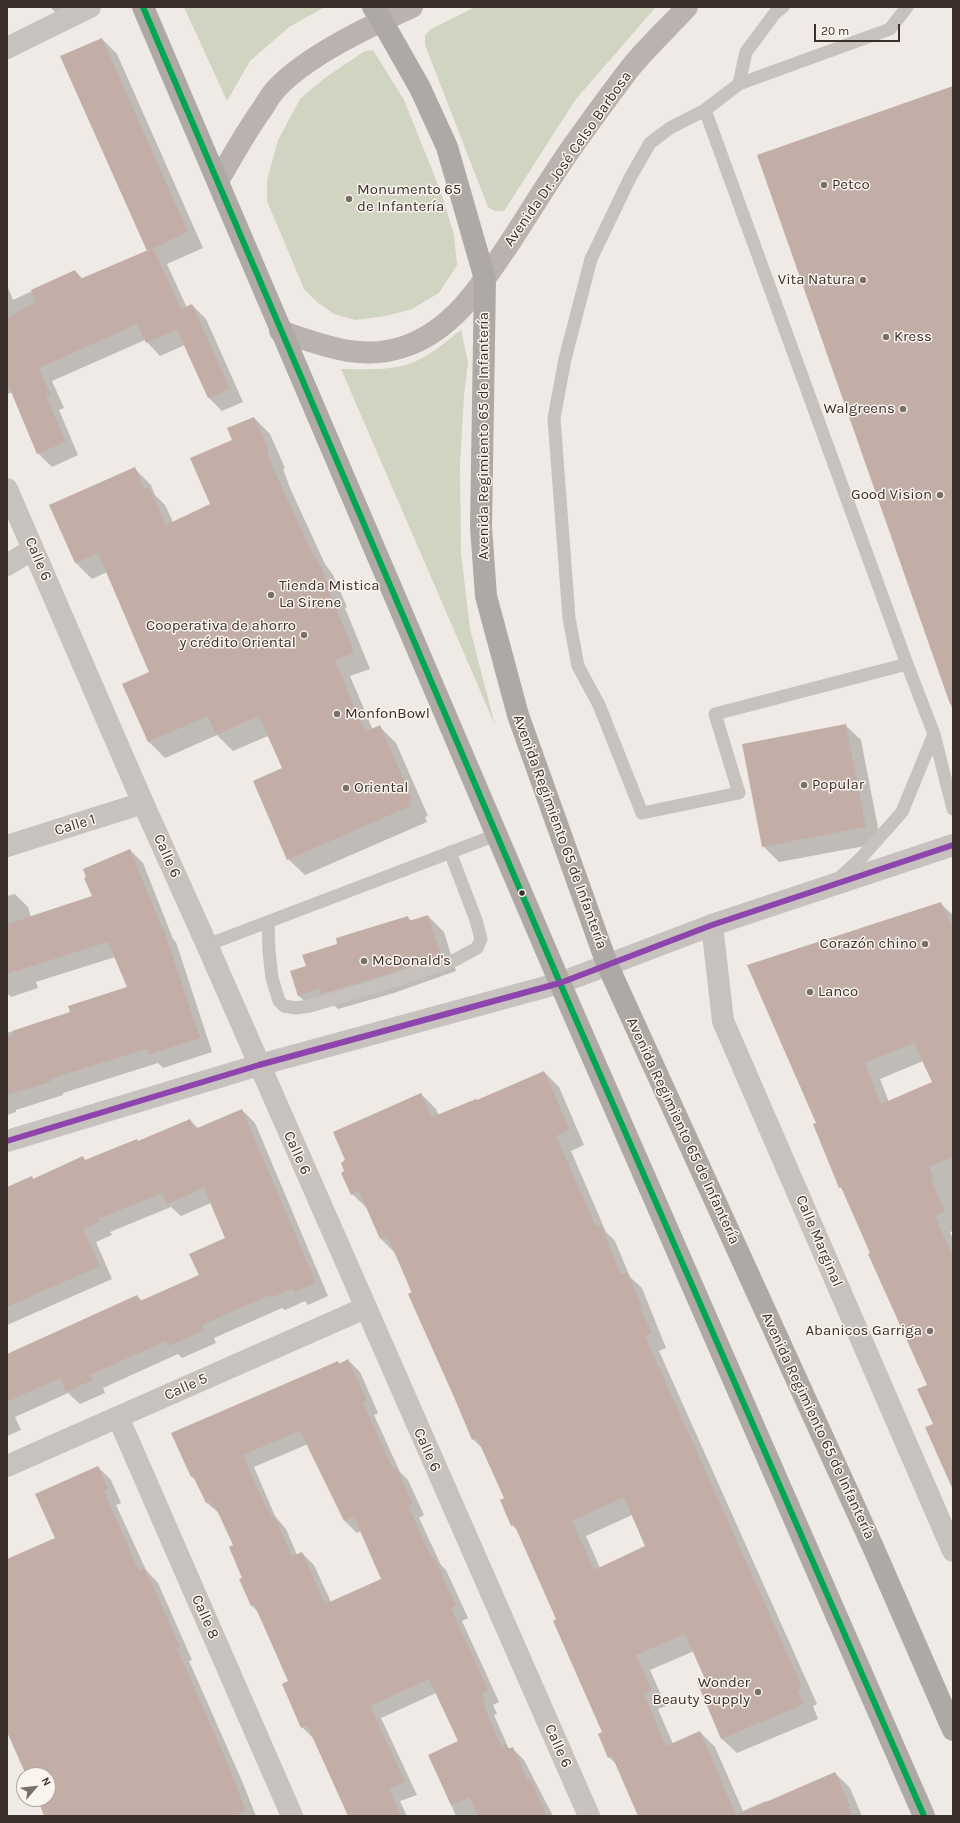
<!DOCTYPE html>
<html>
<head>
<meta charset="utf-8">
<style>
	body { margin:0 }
	#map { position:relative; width:960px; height:1823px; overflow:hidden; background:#efeae5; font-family:Karla,sans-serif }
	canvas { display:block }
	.frame { position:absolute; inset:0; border:8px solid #3a2f2b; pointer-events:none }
	.north { position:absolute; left:16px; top:1767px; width:40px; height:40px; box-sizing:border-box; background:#faf4ee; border:1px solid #ada5a0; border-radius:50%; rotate:62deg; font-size:11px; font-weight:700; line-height:16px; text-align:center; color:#3a2f2b }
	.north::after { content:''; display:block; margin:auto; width:14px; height:18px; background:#79706c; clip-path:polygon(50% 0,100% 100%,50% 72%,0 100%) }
	.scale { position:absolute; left:814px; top:24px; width:86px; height:18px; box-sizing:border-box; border:2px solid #3a2f2b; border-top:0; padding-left:5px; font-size:12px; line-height:14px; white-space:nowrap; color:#3a2f2b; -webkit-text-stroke:3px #faf4ee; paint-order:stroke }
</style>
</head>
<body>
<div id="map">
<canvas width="960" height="1823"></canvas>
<div class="frame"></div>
<div class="north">N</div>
<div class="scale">20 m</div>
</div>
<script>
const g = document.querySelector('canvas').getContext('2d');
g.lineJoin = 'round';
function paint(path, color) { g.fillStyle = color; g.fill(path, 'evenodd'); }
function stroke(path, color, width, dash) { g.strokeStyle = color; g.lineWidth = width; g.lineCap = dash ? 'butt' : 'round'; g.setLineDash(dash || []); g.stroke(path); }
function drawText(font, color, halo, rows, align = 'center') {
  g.font = font + ' Karla,sans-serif'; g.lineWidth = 3; g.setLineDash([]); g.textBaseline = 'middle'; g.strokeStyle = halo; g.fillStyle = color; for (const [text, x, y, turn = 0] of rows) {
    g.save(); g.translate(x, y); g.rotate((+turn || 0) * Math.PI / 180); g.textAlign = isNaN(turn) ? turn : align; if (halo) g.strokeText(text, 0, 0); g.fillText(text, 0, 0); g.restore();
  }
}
const green = new Path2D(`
	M 184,7 L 325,7 L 289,27 L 250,61 L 227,101 Z
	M 475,7 L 656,7 L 576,99 L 504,211 L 495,211 L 488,207 L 425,45 L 425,35 L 431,29 Z
	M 373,50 L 404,100 L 441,192 L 454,235 L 457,265 L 439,293 L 412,309 L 386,316 L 355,320 L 334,314 L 317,302 L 304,289 L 267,201 L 267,180 L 278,140 L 300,99 L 326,77 L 365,51 Z
	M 461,330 L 468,362 L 464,396 L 460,465 L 461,553 L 470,629 L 495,725 L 341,369 C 363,369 388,371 409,364 C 429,357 445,342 461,330 Z`);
const shadow = new Path2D(`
	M 50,7 L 95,7 L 65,22 Z
	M 102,39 L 117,54 L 203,248 L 167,264 L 187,308 L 192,305 L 206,319 L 243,402 L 222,411 L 209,398 L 185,345 L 160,356 L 145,340 L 52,381 L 64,408 L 59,410 L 78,455 L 52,467 L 38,453 L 12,392 L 8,394 L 7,393 L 7,285 L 13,300 L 75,271 L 83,279 L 149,251 Z
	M 953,93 L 953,711 L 758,156 Z
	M 254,418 L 270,434 L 285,468 L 283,469 L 290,488 L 325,564 L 333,575 L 347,607 L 345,608 L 370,669 L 350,676 L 373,730 L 380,727 L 396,743 L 428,816 L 425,817 L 427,822 L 305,875 L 288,859 L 283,769 L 268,736 L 233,751 L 217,735 L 165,758 L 148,741 L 150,672 L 107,572 L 92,579 L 75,562 L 134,468 L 151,485 L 155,495 L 165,505 L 173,522 L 211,504 L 233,440 Z
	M 845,725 L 861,740 L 881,843 L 779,862 L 763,846 Z
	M 130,850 L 143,863 L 173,939 L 176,942 L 212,1052 L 163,1068 L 158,1063 L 63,1093 L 63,1095 L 16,1110 L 16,1112 L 7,1115 L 7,1033 L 71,1013 L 129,988 L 115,957 L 36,982 L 38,988 L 11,997 L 7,993 L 7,896 L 15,894 L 28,907 L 31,917 L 93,897 Z
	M 940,903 L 953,915 L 953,1231 L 950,1232 L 953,1239 L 953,1488 L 934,1424 L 928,1385 L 872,1253 L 843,1190 L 840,1187 L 817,1124 ZM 923,1061 L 933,1083 L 889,1102 L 880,1079 Z
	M 428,916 L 444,932 L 456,971 L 394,993 L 338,1009 L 333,1004 L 314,1011 L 298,995 L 307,967 L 339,944 L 407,917 L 412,921 Z
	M 544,1072 L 559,1087 L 584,1145 L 571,1151 L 606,1232 L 615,1241 L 630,1277 L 642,1288 L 666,1348 L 659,1351 L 817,1704 L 813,1706 L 818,1719 L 737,1753 L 722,1739 L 699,1683 L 706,1679 L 694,1651 L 650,1670 L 666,1706 L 658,1709 L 673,1744 L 700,1732 L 715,1747 L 743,1811 L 766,1801 L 768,1803 L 835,1773 L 850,1788 L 862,1816 L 640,1816 L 617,1765 L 609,1757 L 603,1733 L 558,1620 L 518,1531 L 512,1525 L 505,1499 L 483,1449 L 473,1439 L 395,1253 L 381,1239 L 368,1209 L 352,1194 L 421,1094 L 436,1109 L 439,1116 L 477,1101 ZM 632,1515 L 646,1547 L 600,1568 L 586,1536 Z
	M 242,1110 L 255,1123 L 328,1296 L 308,1305 L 305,1301 L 285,1310 L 282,1308 L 214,1338 L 216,1343 L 182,1358 L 178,1354 L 103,1388 L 105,1393 L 80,1404 L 68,1393 L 15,1417 L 21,1430 L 7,1436 L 7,1355 L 137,1296 L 142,1301 L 200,1276 L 226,1238 L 211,1203 L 181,1216 L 171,1207 L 110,1232 L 112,1235 L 96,1242 L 112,1279 L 7,1325 L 7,1188 L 32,1177 L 34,1180 L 83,1158 L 86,1161 L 139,1142 L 190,1120 L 199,1129 Z
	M 348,1360 L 360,1372 L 378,1413 L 374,1415 L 400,1472 L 408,1480 L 424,1515 L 419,1518 L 441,1565 L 446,1570 L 468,1618 L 462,1621 L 499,1702 L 493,1705 L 497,1714 L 494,1715 L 508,1747 L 510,1749 L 512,1748 L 524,1760 L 553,1816 L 456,1816 L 429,1755 L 459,1742 L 436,1693 L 381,1718 L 417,1795 L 400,1801 L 407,1816 L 349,1816 L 314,1739 L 302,1727 L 289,1682 L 258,1612 L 251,1605 L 234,1545 L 220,1514 L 207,1503 L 198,1482 L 192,1477 L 173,1433 L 338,1362 L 340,1364 ZM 308,1444 L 345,1521 L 357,1533 L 361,1531 L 383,1579 L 331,1602 L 314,1565 L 302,1553 L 297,1555 L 286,1529 L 275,1516 L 254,1467 Z
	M 98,1467 L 111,1480 L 121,1503 L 116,1505 L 146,1570 L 158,1583 L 192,1660 L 189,1661 L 242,1781 L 256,1816 L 44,1816 L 38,1799 L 48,1799 L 48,1775 L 27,1775 L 7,1731 L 7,1560 L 56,1538 Z`);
const building = new Path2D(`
	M 102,38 L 188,232 L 147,251 L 60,56 Z
	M 953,86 L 953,704 L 950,704 L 757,155 Z
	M 153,248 L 181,309 L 192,304 L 230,389 L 208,398 L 177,330 L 146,343 L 137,324 L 39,368 L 51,395 L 46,396 L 66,442 L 37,454 L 7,382 L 7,318 L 36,302 L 31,290 L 75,270 L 80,279 Z
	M 254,417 L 269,451 L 267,452 L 274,470 L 309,546 L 315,559 L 317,558 L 331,590 L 329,591 L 354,652 L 335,660 L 365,732 L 380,725 L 412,799 L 409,801 L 411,806 L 287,860 L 253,781 L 282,768 L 259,716 L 216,735 L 208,716 L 148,742 L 122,684 L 149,672 L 98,553 L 75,563 L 49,505 L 135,467 L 144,489 L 149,487 L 166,525 L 210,504 L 190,458 L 232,440 L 227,428 Z
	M 846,724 L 866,827 L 762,847 L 742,744 Z
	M 130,849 L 162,928 L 163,927 L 200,1038 L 148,1055 L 147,1049 L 65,1074 L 50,1079 L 51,1082 L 7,1095 L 7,1038 L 14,1035 L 12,1031 L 70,1012 L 68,1006 L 127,987 L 108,942 L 7,974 L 7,924 L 92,896 L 84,878 L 86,877 L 83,869 Z
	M 941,902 L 953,929 L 953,1157 L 929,1167 L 934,1179 L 931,1180 L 945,1212 L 935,1216 L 953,1256 L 953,1490 L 925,1427 L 933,1424 L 917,1389 L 927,1385 L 868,1254 L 870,1253 L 841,1187 L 839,1188 L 813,1124 L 816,1123 L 747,965 ZM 914,1043 L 932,1082 L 881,1104 L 865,1063 Z
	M 428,915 L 441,956 L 379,977 L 321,994 L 320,988 L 298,996 L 290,971 L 306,966 L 302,955 L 337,944 L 336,938 L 408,916 L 409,921 Z
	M 544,1071 L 570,1130 L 556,1136 L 596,1227 L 601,1225 L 621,1275 L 627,1272 L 642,1307 L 640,1307 L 652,1333 L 645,1336 L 800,1682 L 802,1689 L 798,1691 L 804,1704 L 721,1739 L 697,1682 L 705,1679 L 685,1634 L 636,1655 L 652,1691 L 644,1694 L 666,1746 L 700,1731 L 736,1815 L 835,1772 L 850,1806 L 848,1807 L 852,1816 L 638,1816 L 612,1756 L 608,1758 L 598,1734 L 602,1732 L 553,1621 L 556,1619 L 514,1524 L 511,1526 L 500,1500 L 504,1498 L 477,1438 L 472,1440 L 454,1397 L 408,1294 L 412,1292 L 387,1236 L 380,1239 L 359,1191 L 351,1195 L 341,1173 L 344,1171 L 341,1163 L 345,1160 L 333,1132 L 421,1093 L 432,1117 L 476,1099 L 477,1100 ZM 624,1497 L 645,1546 L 594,1570 L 572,1521 Z
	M 242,1109 L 316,1283 L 294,1292 L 292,1289 L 271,1298 L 270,1295 L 202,1325 L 204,1330 L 169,1346 L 166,1341 L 90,1375 L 93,1380 L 66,1392 L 60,1378 L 7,1402 L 7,1354 L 137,1295 L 140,1301 L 199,1275 L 189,1254 L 225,1238 L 204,1188 L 167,1204 L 162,1193 L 98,1219 L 99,1222 L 83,1229 L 100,1266 L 7,1307 L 7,1187 L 32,1176 L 33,1179 L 83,1156 L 85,1160 L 137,1139 L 138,1141 L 190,1119 L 195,1129 Z
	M 348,1359 L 367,1401 L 363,1403 L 393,1469 L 396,1467 L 413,1503 L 408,1506 L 432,1558 L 434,1557 L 456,1606 L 451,1608 L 488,1690 L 482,1693 L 485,1702 L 483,1703 L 501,1746 L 506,1744 L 508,1749 L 513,1747 L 527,1779 L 530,1778 L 547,1816 L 478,1816 L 469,1797 L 451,1805 L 428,1755 L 458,1741 L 429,1679 L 370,1706 L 405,1782 L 389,1789 L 401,1816 L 348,1816 L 307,1725 L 301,1728 L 282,1684 L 288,1681 L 254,1604 L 251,1606 L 239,1579 L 242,1578 L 229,1547 L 233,1545 L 215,1506 L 212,1507 L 210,1502 L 206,1503 L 193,1476 L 191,1477 L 171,1433 L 338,1361 L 339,1364 ZM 300,1431 L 344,1521 L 354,1517 L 381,1579 L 325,1604 L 302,1552 L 292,1556 L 274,1516 L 272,1516 L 267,1507 L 266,1507 L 243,1455 Z
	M 98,1466 L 108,1489 L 104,1491 L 139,1571 L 145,1569 L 180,1646 L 177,1648 L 229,1767 L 246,1811 L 234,1816 L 45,1816 L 37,1799 L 48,1799 L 48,1775 L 26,1775 L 7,1732 L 7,1559 L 55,1538 L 35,1494 Z`);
const lane = new Path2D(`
	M 783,7 L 775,13 L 746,52 L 739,84 L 890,29 L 907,7
	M 705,110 L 907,664 L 715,714 L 739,793 L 642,813 L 599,705 L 578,666 L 569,618 L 554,418 L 565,359 L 591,259 L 630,178 L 650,143 L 670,128 L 705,110 L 739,84
	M 907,664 L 934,734 L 953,809
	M 837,880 L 862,857 L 902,812 L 934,734
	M 268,922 L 269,951 L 272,978 L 279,1001 L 284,1006 L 296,1008 L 310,1006 L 381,985 L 455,960 L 477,948 L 481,939 L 476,920 L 450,852
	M 207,945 L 496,835`);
const street = new Path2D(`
	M 7,48 L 90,7
	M 7,489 L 143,803 L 207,945 L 589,1816
	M 7,565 L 33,549
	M 7,846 L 143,803
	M 712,925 L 723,1021 L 953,1551
	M 7,1141 L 259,1065 L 560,983 L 712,925 L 953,845
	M 118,1417 L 292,1816
	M 7,1466 L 365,1308`);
const secondary = new Path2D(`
	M 218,181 C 233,156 246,131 263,108 C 267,101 271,94 277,88 C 308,55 370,26 412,7
	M 280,331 C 322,345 362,362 406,346 C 456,328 483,282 511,241 C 531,210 550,179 570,150 C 590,122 610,94 631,67 C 648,46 669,27 687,7`);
const highway = new Path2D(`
	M 143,7 L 560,983 L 924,1816
	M 373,7 L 382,21 L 420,88 L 447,147 L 485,279 L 481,527 L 486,596 L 518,715 L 607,964 L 873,1547 L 953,1730`);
const bus1 = new Path2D(`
	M 143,7 L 560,983 L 924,1816`);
const bus2 = new Path2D(`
	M 7,1141 L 259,1065 L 560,983 L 712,925 L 953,845`);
const markers = [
	[824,185,4,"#79706c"],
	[349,199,4,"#79706c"],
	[863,280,4,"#79706c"],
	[886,337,4,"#79706c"],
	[903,409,4,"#79706c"],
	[940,495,4,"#79706c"],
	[271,595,4,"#79706c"],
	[304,635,4,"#79706c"],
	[337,714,4,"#79706c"],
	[804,785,4,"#79706c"],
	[346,788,4,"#79706c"],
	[522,893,3.5,"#3a2f2b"],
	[925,944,4,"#79706c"],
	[364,961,4,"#79706c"],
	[810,992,4,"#79706c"],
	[930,1331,4,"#79706c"],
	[758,1692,4,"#79706c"]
];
const streetNames = [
	["Avenida Dr. José Celso Barbosa",568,159,-55],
	["Avenida Regimiento 65 de Infantería",484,436,-90],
	["Calle 6",38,559,67],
	["Calle 1",75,825,-17],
	["Avenida Regimiento 65 de Infantería",560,832,70],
	["Calle 6",167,856,66],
	["Avenida Regimiento 65 de Infantería",683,1131,65],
	["Calle 6",297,1153,66],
	["Calle Marginal",819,1241,67],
	["Calle 5",186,1387,-24],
	["Avenida Regimiento 65 de Infantería",818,1426,65],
	["Calle 6",427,1450,66],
	["Calle 8",205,1617,66],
	["Calle 6",558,1746,66]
];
const poiNames = [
	["Petco",832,185],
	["Monumento 65",357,190],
	["de Infantería",357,207],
	["Vita Natura",855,280,"right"],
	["Kress",894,337],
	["Walgreens",895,409,"right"],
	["Good Vision",932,495,"right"],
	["Tienda Mistica",279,586],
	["La Sirene",279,603],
	["Cooperativa de ahorro",296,626,"right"],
	["y crédito Oriental",296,643,"right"],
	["MonfonBowl",345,714],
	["Popular",812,785],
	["Oriental",354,788],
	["Corazón chino",917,944,"right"],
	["McDonald's",372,961],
	["Lanco",818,992],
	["Abanicos Garriga",922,1331,"right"],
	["Wonder",750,1683,"right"],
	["Beauty Supply",750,1700,"right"]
];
paint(green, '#d1d4c0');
paint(shadow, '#0003');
paint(building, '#c2aea7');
stroke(lane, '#c8c2be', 13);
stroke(street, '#c8c2be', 22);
stroke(secondary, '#b9b2ae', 22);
stroke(highway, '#aea9a4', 22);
stroke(bus1, '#00a651', 6);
stroke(bus2, '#8e44ad', 6);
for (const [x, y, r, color] of markers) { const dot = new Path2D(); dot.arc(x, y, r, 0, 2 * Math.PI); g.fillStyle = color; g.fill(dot); stroke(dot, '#faf4ee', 1.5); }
drawText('15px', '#3a2f2b', '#faf4ee', streetNames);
drawText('15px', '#3a2f2b', '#faf4ee', poiNames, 'left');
</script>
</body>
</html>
